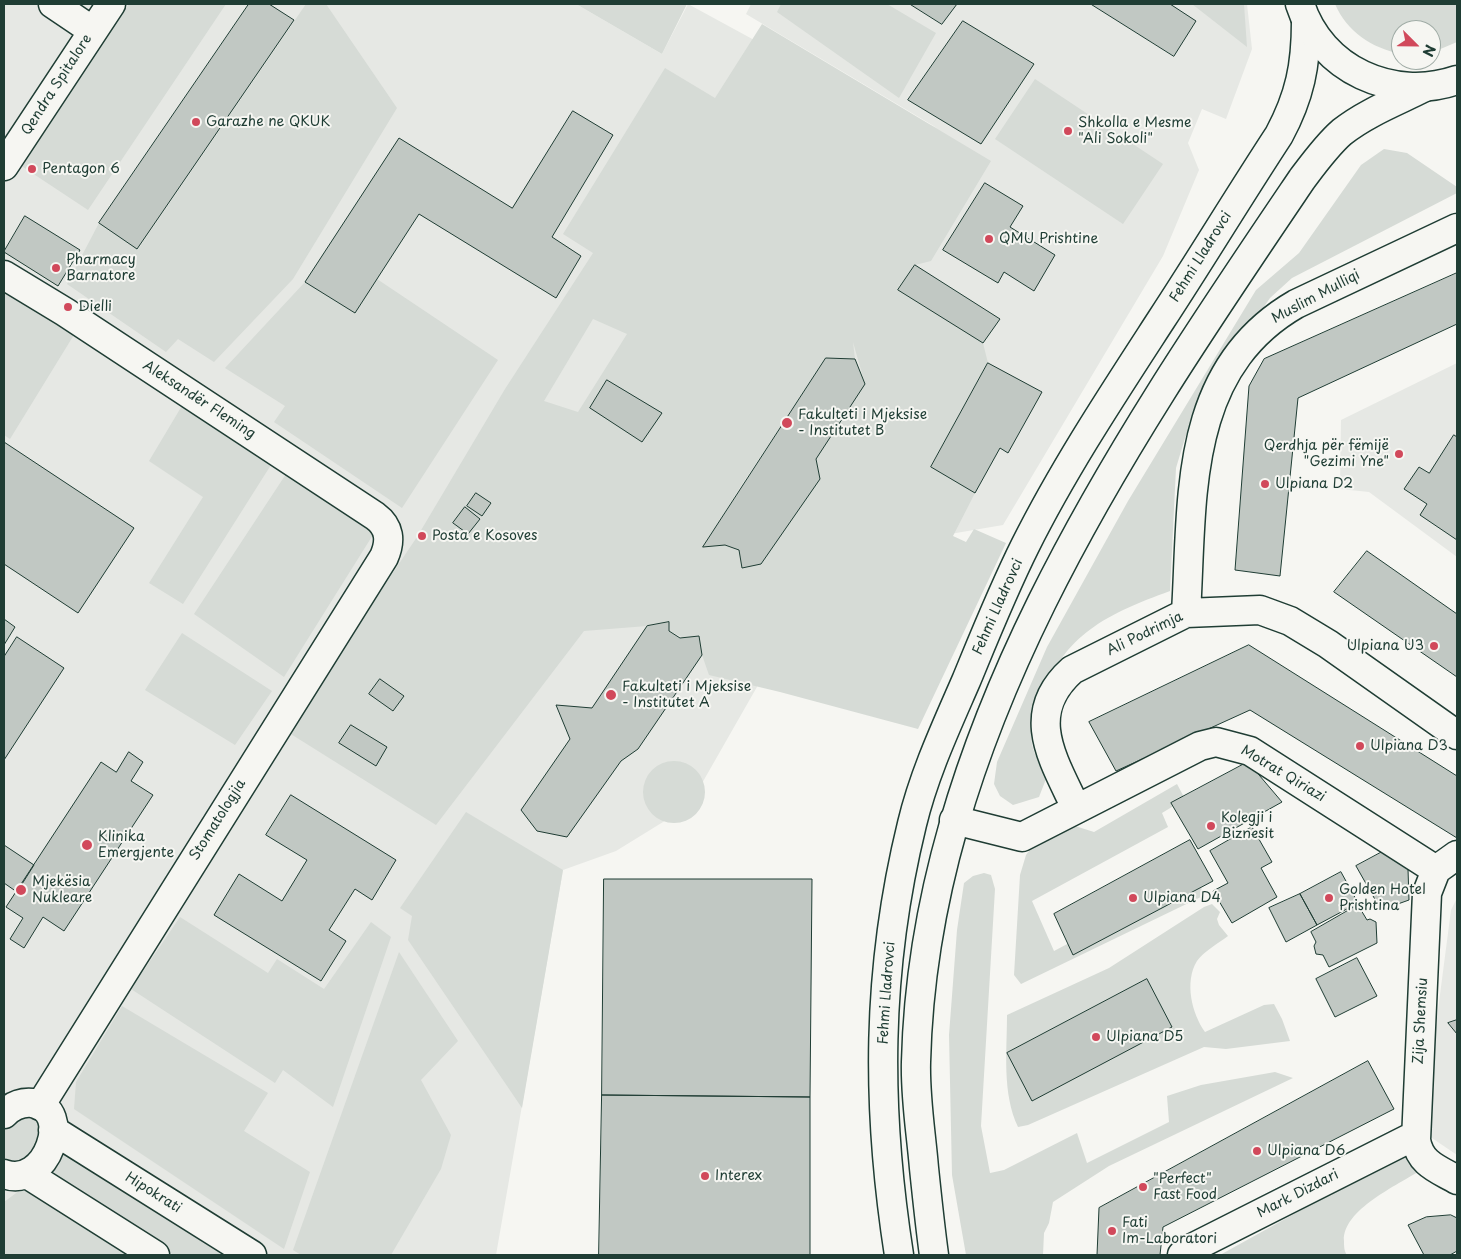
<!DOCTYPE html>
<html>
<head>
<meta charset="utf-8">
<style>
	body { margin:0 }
	#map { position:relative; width:1461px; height:1259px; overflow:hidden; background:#f6f6f2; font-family:"Playpen Sans",sans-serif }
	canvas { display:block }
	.frame { position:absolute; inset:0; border:5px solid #1f3d34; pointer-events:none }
	.north { position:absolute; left:1391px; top:20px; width:50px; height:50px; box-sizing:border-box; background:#f6f6f2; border:1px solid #a0aca6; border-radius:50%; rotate:113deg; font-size:14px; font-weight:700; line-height:20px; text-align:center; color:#1f3d34 }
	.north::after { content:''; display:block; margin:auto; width:18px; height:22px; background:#d1495b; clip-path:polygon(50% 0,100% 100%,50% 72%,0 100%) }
</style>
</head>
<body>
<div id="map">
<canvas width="1461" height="1259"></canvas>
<div class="frame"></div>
<div class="north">N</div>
</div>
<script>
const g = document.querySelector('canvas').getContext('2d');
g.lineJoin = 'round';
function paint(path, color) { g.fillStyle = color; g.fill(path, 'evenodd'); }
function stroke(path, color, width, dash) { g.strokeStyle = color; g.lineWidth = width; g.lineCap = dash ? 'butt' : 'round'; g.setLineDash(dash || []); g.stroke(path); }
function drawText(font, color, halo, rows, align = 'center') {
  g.font = font + ' "Playpen Sans",sans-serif'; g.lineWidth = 4; g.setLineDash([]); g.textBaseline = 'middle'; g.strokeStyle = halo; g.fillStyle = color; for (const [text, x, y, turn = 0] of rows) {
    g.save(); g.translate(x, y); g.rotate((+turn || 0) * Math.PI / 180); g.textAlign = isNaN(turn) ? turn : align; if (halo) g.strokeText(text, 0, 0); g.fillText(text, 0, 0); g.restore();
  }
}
const built = new Path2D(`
	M 4,4 L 576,4 L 662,54 L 688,4 L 756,41 L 937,128 L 746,14 L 751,4 L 1247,4 L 1252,49 L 1226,119 L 1202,109 L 1188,143 L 1199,170 L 1163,256 L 1003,525 L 915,540 L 814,587 L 689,806 L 616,851 L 563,870 L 496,1255 L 4,1255 Z
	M 1457,363 L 1457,557 L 1369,492 L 1340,489 L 1341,420 Z
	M 1457,898 L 1457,1155 L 1429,1136 L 1435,1033 L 1451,910 Z`);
const green = new Path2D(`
	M 129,4 L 226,4 L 88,210 L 20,165 Z
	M 306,4 L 326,4 L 397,108 L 293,279 L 214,362 L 178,339 L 166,352 L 67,284 L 99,223 L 138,249 Z
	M 576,4 L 687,4 L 662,54 Z
	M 781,4 L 887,4 L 936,33 L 899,98 L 777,12 Z
	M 1192,4 L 1244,4 L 1247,47 Z
	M 1335,4 L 1457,4 L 1457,42 L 1431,53 L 1431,30 L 1401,30 L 1401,54 C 1372,48 1347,32 1335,4 Z
	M 762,24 L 991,161 L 931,261 L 915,265 L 898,290 L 983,343 L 988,363 L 931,467 L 975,493 L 953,536 L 966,542 L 974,529 L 1006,543 L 918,729 L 780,692 L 709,675 L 702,655 L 699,636 L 684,638 L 669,631 L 668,622 L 647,626 L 584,631 L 436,825 L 286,731 L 417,537 L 505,389 L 593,253 L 563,234 L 665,68 L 715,98 ZM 593,319 L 627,334 L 578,412 L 544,401 ZM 853,342 L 865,384 L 816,459 L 819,480 L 739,550 L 725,545 L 704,547 L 739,489 L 826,358 L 855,359 Z
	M 1035,79 L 1163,164 L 1123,224 L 995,139 Z
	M 1384,149 L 1407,153 L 1457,187 L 1457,193 L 1292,278 L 1270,298 L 1204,393 L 1185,438 L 1176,468 L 1170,591 C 1107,614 1064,634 1040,700 C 1035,715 1029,728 1032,744 C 1034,756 1043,768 1046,779 L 1039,797 L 1013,805 L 1000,796 L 994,784 L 997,762 L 1047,647 L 1128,501 L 1256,290 L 1299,253 L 1361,165 Z
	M 4,278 L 80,325 L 10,439 L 4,435 Z
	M 377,279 L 498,360 L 402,508 L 274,422 L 285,406 L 225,368 L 305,282 L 355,313 Z
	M 186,399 L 276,457 L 183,604 L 149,583 L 203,497 L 149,461 Z
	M 288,471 L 376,530 L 284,677 L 194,614 Z
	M 182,633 L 272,691 L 235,745 L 145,690 Z
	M643 792a31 31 0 1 1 62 0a31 31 0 1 1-62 0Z
	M 1177,784 L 1185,799 L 1162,813 L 1168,827 L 1032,901 L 1054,951 L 1195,877 L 1205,895 L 1021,984 L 1014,975 L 1020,875 L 1026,855 L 1038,838 L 1072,825 L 1094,832 Z
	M 466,812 L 563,870 L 522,1108 L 408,940 L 412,916 L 400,908 Z
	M 984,873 L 991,875 L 995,889 L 981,1126 L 990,1173 L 1004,1170 L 1077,1133 L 1087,1163 L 1169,1122 L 1167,1096 L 1201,1085 L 1275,1072 L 1293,1078 L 1109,1166 L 1053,1202 L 1049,1223 L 1044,1233 L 1043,1255 L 966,1255 L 952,1175 L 949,1035 L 957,930 L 964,883 L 973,876 Z
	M 1212,904 L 1220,912 L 1217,919 L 1219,925 L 1228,936 C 1219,943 1203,952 1197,961 C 1184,982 1192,1014 1205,1032 L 1264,1005 L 1274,1004 L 1282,1019 L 1290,1041 L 1226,1049 L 1204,1047 L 1028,1125 L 1018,1127 C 1002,1093 1007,1052 1007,1015 L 1109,968 L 1204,907 Z
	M 180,917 L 268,973 L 277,959 L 324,989 L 371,922 L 391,937 L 333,1107 L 283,1070 L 275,1083 L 131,989 Z
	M 399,952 L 458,1041 L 421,1080 L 451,1135 L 441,1169 L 391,1255 L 301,1255 L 293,1250 Z
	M 122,1006 L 268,1093 L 244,1131 L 310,1172 L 284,1249 L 74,1109 L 76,1082 Z
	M 28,1115 L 41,1123 L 43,1137 L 24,1163 L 9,1163 L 4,1160 L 4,1128 L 11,1120 Z
	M 64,1144 L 239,1255 L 174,1255 L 46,1174 Z
	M 1406,1152 L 1421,1170 C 1398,1185 1342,1210 1344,1241 C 1344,1246 1344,1251 1347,1255 L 1220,1255 Z
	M 31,1182 L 141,1255 L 4,1255 L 4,1202 Z`);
const building = new Path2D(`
	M 249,4 L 269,4 L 294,20 L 137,249 L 99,223 Z
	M 910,4 L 957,4 L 942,24 Z
	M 1091,4 L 1170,4 L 1196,21 L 1174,56 Z
	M 963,21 L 1034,64 L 981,144 L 908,100 Z
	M 573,111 L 613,135 L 552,237 L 581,256 L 556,298 L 419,214 L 355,313 L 305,282 L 399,138 L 512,208 Z
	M 985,183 L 1023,206 L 1010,227 L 1055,255 L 1034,291 L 1004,272 L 998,283 L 943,250 Z
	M 25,216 L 80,250 L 58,286 L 4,252 Z
	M 915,265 L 1000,319 L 983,343 L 898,290 Z
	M 1457,273 L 1457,324 L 1298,398 L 1280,576 L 1235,570 L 1249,386 L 1264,359 Z
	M 826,358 L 855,359 L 865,384 L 816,459 L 820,479 L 761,564 L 742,568 L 739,550 L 725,545 L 703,547 Z
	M 988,363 L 1042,392 L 1008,453 L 1000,448 L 975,493 L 931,467 Z
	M 607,380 L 662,413 L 642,442 L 590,408 Z
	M 1454,435 L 1457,437 L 1457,540 L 1420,515 L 1427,504 L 1404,489 L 1419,467 L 1429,473 Z
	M 4,442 L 134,528 L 78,613 L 4,564 Z
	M 476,493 L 491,503 L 482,516 L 467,506 Z
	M 465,507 L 480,519 L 468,534 L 453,523 Z
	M 1367,551 L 1457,614 L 1457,677 L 1334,592 Z
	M 4,619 L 15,627 L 4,645 Z
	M 669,622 L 669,631 L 680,638 L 699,636 L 702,655 L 638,749 L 621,761 L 567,837 L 537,831 L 521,810 L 570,739 L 556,705 L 592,708 L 647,626 Z
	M 17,637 L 64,668 L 4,760 L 4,657 Z
	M 1249,645 L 1457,776 L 1457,838 L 1250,710 L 1116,771 L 1089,722 Z
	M 380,679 L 404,696 L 393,711 L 369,694 Z
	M 351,725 L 387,747 L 376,766 L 339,743 Z
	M 129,752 L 143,762 L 131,781 L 153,795 L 64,931 L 43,917 L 24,948 L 10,939 L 23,918 L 6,907 L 101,762 L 116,772 Z
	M 1248,762 L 1282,802 L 1198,849 L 1171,803 Z
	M 291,795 L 396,860 L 372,900 L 355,889 L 329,930 L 346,941 L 321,981 L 214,915 L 239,874 L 282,901 L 307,860 L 266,835 Z
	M 1252,827 L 1272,862 L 1261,868 L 1277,897 L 1232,923 L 1213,891 L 1228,883 L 1210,851 Z
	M 1190,840 L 1213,881 L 1073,955 L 1054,914 Z
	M 4,845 L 34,865 L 17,892 L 4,883 Z
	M 1382,852 L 1408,869 L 1409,900 L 1381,910 L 1356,866 Z
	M 1341,872 L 1358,903 L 1317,925 L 1300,894 Z
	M 604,879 L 812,879 L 810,1097 L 602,1095 Z
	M 1300,894 L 1317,925 L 1286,942 L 1269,908 Z
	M 1358,905 L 1367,920 L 1370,919 L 1376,922 L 1377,943 L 1329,967 L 1323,955 L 1316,954 L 1314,946 L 1316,942 L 1311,932 Z
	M 1357,958 L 1377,996 L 1335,1017 L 1316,979 Z
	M 1147,979 L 1172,1027 L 1032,1101 L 1007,1053 Z
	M 1457,1020 L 1457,1034 L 1448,1023 Z
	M 1368,1061 L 1394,1109 L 1392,1110 L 1163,1227 L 1160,1255 L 1097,1255 L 1099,1208 Z
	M 602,1095 L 810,1097 L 810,1255 L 599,1255 Z
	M 1451,1215 L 1457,1218 L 1457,1251 L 1450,1255 L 1424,1255 L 1408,1225 L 1426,1217 Z`);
const minor = new Path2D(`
	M 53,4 L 93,31
	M 4,166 L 111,4
	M 4,275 L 65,312 L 375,516 C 390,527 391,541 384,557 L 40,1106
	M 1186,613 C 1193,499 1182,370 1296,304 L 1457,228
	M 1076,808 C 1053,759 1023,714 1072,670 L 1186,613 L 1260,610 L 1290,621 L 1328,644 L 1457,735
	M 954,820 L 1022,837 L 1200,746 L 1216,742 L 1250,751 L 1436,870
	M 1457,855 L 1436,870 L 1427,893 L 1416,1140 C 1420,1164 1438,1169 1457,1180
	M 4,1114 C 11,1107 21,1102 32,1103 C 75,1108 47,1190 4,1174
	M 53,1130 L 252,1255
	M 27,1174 L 155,1255
	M 1182,1255 L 1188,1250 L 1408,1139 L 1416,1140`);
const secondary = new Path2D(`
	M 899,1255 C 876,1107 876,971 912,824 C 924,774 946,727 966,681 C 985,635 1003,590 1025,546 C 1064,468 1113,394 1161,320 C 1201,259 1239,196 1279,135 C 1300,96 1306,65 1306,22
	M 934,1255 C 930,1226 927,1197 924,1168 C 921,1132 915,1098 916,1062 C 924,732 1124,442 1302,179 C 1314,163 1327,145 1342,132 C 1366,113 1397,101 1423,88`);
const primary = new Path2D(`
	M 1300,4 C 1321,70 1393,102 1457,80`);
const markers = [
	[196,122,5,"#d1495b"],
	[1068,131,5,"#d1495b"],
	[32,169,5,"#d1495b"],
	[989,239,5,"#d1495b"],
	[56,268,5,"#d1495b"],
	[68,307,5,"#d1495b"],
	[787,423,6,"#d1495b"],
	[1399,454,5,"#d1495b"],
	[1265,484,5,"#d1495b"],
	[422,536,5,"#d1495b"],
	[1434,646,5,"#d1495b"],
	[611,695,6,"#d1495b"],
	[1360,746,5,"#d1495b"],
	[1211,826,5,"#d1495b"],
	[87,845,6,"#d1495b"],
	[21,890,6,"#d1495b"],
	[1133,898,5,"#d1495b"],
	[1329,898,5,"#d1495b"],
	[1096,1037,5,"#d1495b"],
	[1257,1151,5,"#d1495b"],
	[705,1176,5,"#d1495b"],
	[1143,1187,5,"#d1495b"],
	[1112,1231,5,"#d1495b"]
];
const streetNames = [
	["Qendra Spitalore",57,85,-57],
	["Fehmi Lladrovci",1201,257,-58],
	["Muslim Mulliqi",1316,297,-28],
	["Aleksandër Fleming",199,400,33],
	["Fehmi Lladrovci",998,607,-66],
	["Ali Podrimja",1145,634,-26],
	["Motrat Qiriazi",1283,774,31],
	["Stomatologjia",218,820,-58],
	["Fehmi Lladrovci",887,993,-86],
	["Zija Shemsiu",1421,1021,-87],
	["Hipokrati",153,1193,32],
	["Mark Dizdari",1298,1194,-27]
];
const poiNames = [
	["Garazhe ne QKUK",206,122],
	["Shkolla e Mesme",1078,123],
	["\"Ali Sokoli\"",1078,139],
	["Pentagon 6",42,169],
	["QMU Prishtine",999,239],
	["Pharmacy",66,260],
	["Barnatore",66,276],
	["Dielli",78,307],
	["Fakulteti i Mjeksise",798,415],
	["- Institutet B",798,431],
	["Qerdhja për fëmijë",1389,446,"right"],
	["\"Gezimi Yne\"",1389,462,"right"],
	["Ulpiana D2",1275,484],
	["Posta e Kosoves",432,536],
	["Ulpiana U3",1424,646,"right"],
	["Fakulteti i Mjeksise",622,687],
	["- Institutet A",622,703],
	["Ulpiana D3",1370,746],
	["Kolegji i",1221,818],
	["Biznesit",1221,834],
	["Klinika",98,837],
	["Emergjente",98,853],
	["Mjekësia",32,882],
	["Nukleare",32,898],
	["Golden Hotel",1339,890],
	["Prishtina",1339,906],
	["Ulpiana D4",1143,898],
	["Ulpiana D5",1106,1037],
	["Ulpiana D6",1267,1151],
	["Interex",715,1176],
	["\"Perfect\"",1153,1179],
	["Fast Food",1153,1195],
	["Fati",1122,1223],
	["Im-Laboratori",1122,1239]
];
paint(built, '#e6e8e4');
paint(green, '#d6dbd6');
paint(building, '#c1c8c3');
stroke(building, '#1f3d34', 1);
stroke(minor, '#1f3d34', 31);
stroke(secondary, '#1f3d34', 31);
stroke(primary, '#1f3d34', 31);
stroke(minor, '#f6f6f2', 28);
stroke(secondary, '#f6f6f2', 28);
stroke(primary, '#f6f6f2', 28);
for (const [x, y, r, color] of markers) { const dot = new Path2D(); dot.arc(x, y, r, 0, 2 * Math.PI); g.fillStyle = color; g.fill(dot); stroke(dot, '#f6f6f2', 2); }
drawText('14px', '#1f3d34', '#f6f6f2', streetNames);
drawText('14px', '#1f3d34', '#f6f6f2', poiNames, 'left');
</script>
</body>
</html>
